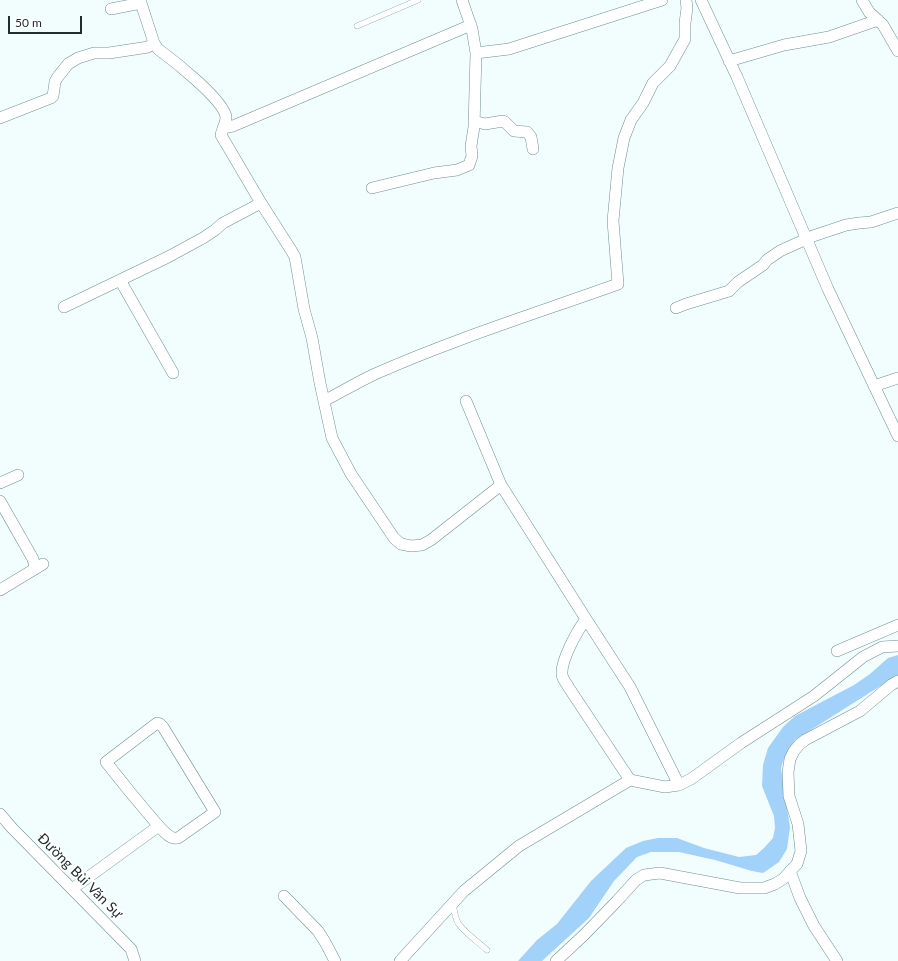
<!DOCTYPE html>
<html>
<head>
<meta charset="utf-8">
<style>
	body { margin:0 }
	#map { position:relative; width:898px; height:961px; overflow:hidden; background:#f2fefe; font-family:Lato,sans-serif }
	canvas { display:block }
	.scale { position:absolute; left:8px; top:16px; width:74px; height:18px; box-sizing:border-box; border:2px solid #212c2c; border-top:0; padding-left:5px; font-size:12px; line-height:14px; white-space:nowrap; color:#212c2c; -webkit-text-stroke:3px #fff; paint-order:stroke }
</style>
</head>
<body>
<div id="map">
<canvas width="898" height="961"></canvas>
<div class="scale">50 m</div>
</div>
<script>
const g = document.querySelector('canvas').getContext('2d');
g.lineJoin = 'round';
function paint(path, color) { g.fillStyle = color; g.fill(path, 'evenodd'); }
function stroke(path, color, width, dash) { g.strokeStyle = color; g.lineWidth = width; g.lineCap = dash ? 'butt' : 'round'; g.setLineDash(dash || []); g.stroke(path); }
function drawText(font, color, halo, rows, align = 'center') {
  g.font = font + ' Lato,sans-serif'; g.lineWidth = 4; g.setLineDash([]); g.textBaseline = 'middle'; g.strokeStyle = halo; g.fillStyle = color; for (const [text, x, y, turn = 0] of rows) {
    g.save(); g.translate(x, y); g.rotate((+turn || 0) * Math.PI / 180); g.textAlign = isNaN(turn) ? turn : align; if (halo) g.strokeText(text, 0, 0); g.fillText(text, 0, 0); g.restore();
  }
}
const water = new Path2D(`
	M 898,655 L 898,677 L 885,683 L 795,740 C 788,750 783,758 781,769 L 790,827 L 787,849 L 779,862 L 763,873 L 752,871 L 715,860 L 679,852 L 651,852 L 637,857 L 614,881 L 589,918 L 542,961 L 518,961 L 537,940 L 557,924 L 591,881 L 626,848 L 643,841 L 658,838 L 677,838 L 704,848 L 739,857 L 756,855 L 764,848 L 773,838 L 775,828 L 774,816 L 762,786 L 763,765 L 768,748 L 783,727 L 795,716 L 854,685 L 870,674 L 888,658 Z`);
const service = new Path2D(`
	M 357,26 L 418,0
	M 453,904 C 454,910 455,917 458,923 C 465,933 477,941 487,950`);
const minor = new Path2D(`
	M 140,0 L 154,43 L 158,49 C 173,60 224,100 226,117 C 226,123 222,130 221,135 L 261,203 L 291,250 L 295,257 L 304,309 L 312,338 L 320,383 L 332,438 L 351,474 L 394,538 L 401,544 L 411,546 L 422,545 L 431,540 L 501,485
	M 701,0 L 737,77 L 828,289 L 898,436
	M 862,0 L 869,12 L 883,25 L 898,51
	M 111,9 L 141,3
	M 476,53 L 509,49 L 662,0
	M 729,61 L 784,45 L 829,37 L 878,20
	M 0,118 L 51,98 L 53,96 L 55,82 L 57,78 L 68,64 L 78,58 L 94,53 L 109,53 L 142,48 L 148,47 L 154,43
	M 474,121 L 485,124 L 503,121 L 505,122 L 514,131 L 527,132 L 531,137 L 533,149
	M 223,128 L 233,126 L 471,25
	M 372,188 L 434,173 L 457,170 L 469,165 L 472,156 L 471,146 L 474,127 L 476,53 L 472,29 L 462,0
	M 120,280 L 173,373
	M 64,307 L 168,257 L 203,238 L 215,230 L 223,223 L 261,203
	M 676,308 L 686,304 L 729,291 L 738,282 L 763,265 L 767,260 L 780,251 L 813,236 L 846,225 L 859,223 L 871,222 L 898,213
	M 874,386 L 898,378
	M 324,401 C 341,392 358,382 375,374 C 454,339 537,313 618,284 L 613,221 L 618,168 L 624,138 L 631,120 L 643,103 L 653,83 L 670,66 L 685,39 L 685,23 L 687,8 L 686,0
	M 466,401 L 501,485 L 586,619 C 577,631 561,660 562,674 C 562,679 567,684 569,688 L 630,780
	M 0,483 L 18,475
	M 0,501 L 33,559 L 34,563 L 35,568
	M 0,590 L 43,564
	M 586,619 L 630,687 L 679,785
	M 837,651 L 898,625
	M 0,814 L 12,828 L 131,949 L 135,961
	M 790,871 L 800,898 L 814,926 L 837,961
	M 72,889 L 156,828 L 156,823 L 130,792 L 106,762 L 157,723 L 160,724 L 163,727 L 215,812 L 178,838 C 169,840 162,829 156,823
	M 284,896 L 318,931 L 325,942 L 335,961
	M 400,961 L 464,891 L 519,846 L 630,780 L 665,787 L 679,785 L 691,779 L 741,743 L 814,696 L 863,657 L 882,647 L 898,646
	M 556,961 L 584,935 L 617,901 L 636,880 L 644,875 L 660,873 L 740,888 L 764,888 L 775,884 L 783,879 L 797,864 L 801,851 L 798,824 L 789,796 L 788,772 L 790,759 L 794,751 L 799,745 L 805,740 L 860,711 L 891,685 L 898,681`);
const streetNames = [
	["Đường Bùi Văn Sự",80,876,45]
];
paint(water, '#a2d1fa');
stroke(service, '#708d8d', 6);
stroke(minor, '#708d8d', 12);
stroke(service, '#fff', 5.5);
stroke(minor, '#fff', 11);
drawText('14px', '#212c2c', '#fff', streetNames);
</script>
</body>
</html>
